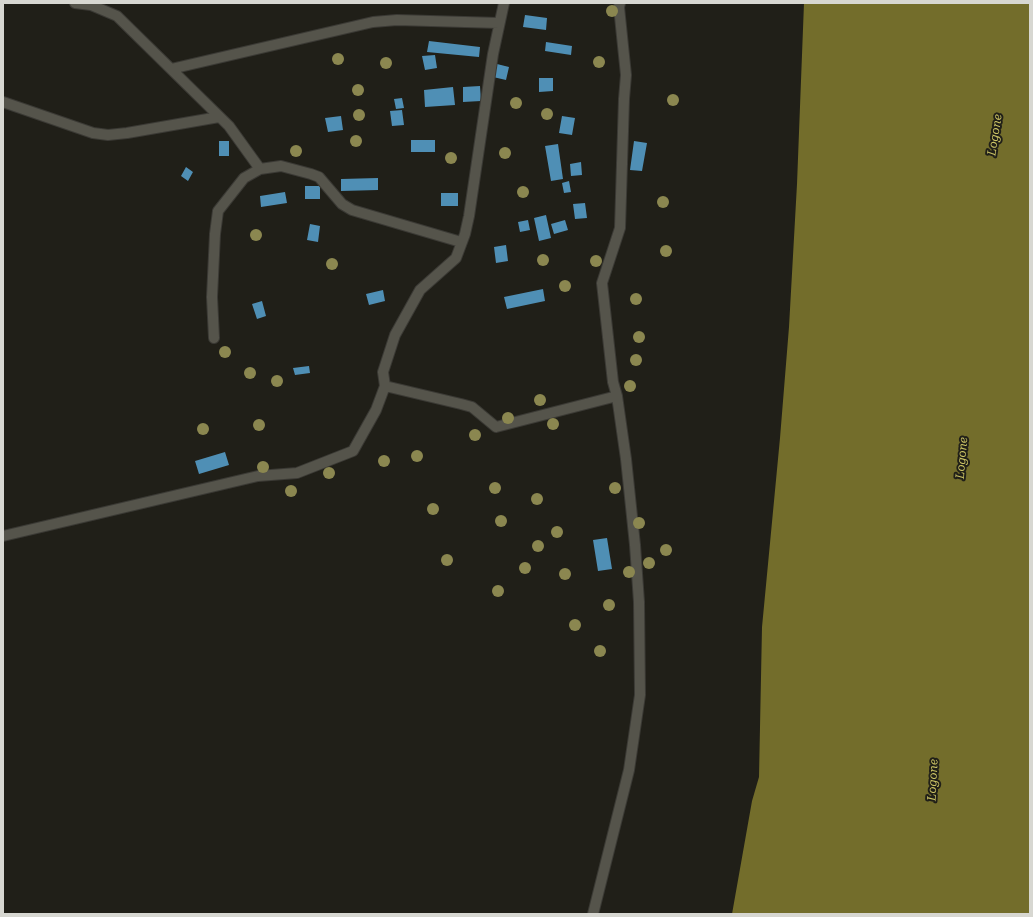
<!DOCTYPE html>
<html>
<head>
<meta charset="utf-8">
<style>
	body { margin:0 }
	#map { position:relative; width:1033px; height:917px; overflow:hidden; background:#201f18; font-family:"Roboto Serif",serif }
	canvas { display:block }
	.frame { position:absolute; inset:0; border:4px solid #d7d7d1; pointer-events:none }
</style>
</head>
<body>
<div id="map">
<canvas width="1033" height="917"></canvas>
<div class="frame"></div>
</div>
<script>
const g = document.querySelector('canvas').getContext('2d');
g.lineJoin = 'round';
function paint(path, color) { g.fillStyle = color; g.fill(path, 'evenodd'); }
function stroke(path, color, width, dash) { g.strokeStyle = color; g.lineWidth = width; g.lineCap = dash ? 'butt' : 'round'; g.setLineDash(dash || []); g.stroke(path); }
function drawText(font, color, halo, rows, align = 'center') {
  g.font = font + ' "Roboto Serif",serif'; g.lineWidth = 4; g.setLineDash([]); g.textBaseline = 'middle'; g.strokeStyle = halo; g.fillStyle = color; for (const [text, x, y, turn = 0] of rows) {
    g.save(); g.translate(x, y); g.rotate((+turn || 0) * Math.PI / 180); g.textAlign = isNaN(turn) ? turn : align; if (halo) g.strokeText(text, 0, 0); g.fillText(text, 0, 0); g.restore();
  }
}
const water = new Path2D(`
	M 804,3 L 1030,3 L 1030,914 L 732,914 L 752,801 L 759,777 L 762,627 L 780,438 L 789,327 L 797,184 Z`);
const building = new Path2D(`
	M 525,15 L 547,18 L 546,30 L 523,27 Z
	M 429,41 L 480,47 L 479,57 L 427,52 Z
	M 546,42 L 572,46 L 571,55 L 545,51 Z
	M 435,55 L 437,68 L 425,70 L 422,56 Z
	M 497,64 L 509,67 L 506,80 L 493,77 Z
	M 539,78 L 553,78 L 553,91 L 539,92 Z
	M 480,86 L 481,101 L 463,102 L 463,87 Z
	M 453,87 L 455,105 L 425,107 L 424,90 Z
	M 402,98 L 404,108 L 396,109 L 394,99 Z
	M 402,110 L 404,125 L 392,126 L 390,111 Z
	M 341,116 L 343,130 L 328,132 L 325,118 Z
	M 562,116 L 575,118 L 572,135 L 559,133 Z
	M 411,140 L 435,140 L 435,152 L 411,152 Z
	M 219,141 L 229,141 L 229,156 L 219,156 Z
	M 634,141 L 647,143 L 642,171 L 630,170 Z
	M 558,144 L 563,179 L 551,181 L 545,146 Z
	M 581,162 L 582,175 L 571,176 L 570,164 Z
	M 186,167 L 193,172 L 188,181 L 181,176 Z
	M 378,178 L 378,190 L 341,191 L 341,179 Z
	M 569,181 L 571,192 L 564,193 L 562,183 Z
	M 305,186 L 320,186 L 320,199 L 305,199 Z
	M 285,192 L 287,203 L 261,207 L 260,196 Z
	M 441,193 L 458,193 L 458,206 L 441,206 Z
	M 585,203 L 587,218 L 575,219 L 573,204 Z
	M 546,215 L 551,238 L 539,241 L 534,218 Z
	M 528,220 L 530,230 L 520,232 L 518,222 Z
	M 565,220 L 568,230 L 554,234 L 551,224 Z
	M 310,224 L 320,226 L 318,242 L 307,240 Z
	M 506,245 L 508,261 L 496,263 L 494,247 Z
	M 543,289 L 545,301 L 507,309 L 504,297 Z
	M 383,290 L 385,301 L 369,305 L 366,294 Z
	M 262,301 L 266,316 L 257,319 L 252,304 Z
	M 309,366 L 310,373 L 295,375 L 293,368 Z
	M 225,452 L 229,465 L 199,474 L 195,461 Z
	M 607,538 L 612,569 L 598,571 L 593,540 Z`);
const street = new Path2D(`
	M 75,3 L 91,5 L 117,16 L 229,126 L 260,169 L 281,166 L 311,174 L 319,177 L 342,204 L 352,210 L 461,242
	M 171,69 L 373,22 L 397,20 L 499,23
	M 3,102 L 93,133 L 108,135 L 127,133 L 219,117
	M 214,338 L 212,297 L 215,234 L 218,211 L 244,178 L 260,169
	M 385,386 L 461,404 L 472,407 L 496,427 L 617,396
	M 3,536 L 258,476 L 297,473 L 353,451 L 376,410 L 385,386 L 383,372 L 395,335 L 420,290 L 456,258 L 465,234 L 469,216 L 493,54 L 504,3
	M 593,914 L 629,770 L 640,695 L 639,602 L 635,545 L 626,459 L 617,396 L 613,382 L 602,283 L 620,228 L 624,99 L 626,75 L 619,7 L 620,3`);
const trees = [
	[612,11],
	[338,59],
	[599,62],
	[386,63],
	[358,90],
	[673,100],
	[516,103],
	[547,114],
	[359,115],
	[356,141],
	[296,151],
	[505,153],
	[451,158],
	[523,192],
	[663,202],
	[256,235],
	[666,251],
	[543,260],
	[596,261],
	[332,264],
	[565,286],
	[636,299],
	[639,337],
	[225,352],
	[636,360],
	[250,373],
	[277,381],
	[630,386],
	[540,400],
	[508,418],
	[553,424],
	[259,425],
	[203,429],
	[475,435],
	[417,456],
	[384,461],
	[263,467],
	[329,473],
	[495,488],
	[615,488],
	[291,491],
	[537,499],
	[433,509],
	[501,521],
	[639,523],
	[557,532],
	[538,546],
	[666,550],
	[447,560],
	[649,563],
	[525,568],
	[629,572],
	[565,574],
	[498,591],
	[609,605],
	[575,625],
	[600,651]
];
const waterNames = [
	["Logone",995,135,-81],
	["Logone",962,458,-85],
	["Logone",933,780,-87]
];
paint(water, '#736d2b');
paint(building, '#4f8fb5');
stroke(street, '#3b3a35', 12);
stroke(street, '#55544b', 10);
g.fillStyle = '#8b8750';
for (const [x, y] of trees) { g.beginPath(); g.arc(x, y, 6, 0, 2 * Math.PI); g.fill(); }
drawText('italic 12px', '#cbc364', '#201f18', waterNames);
</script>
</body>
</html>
